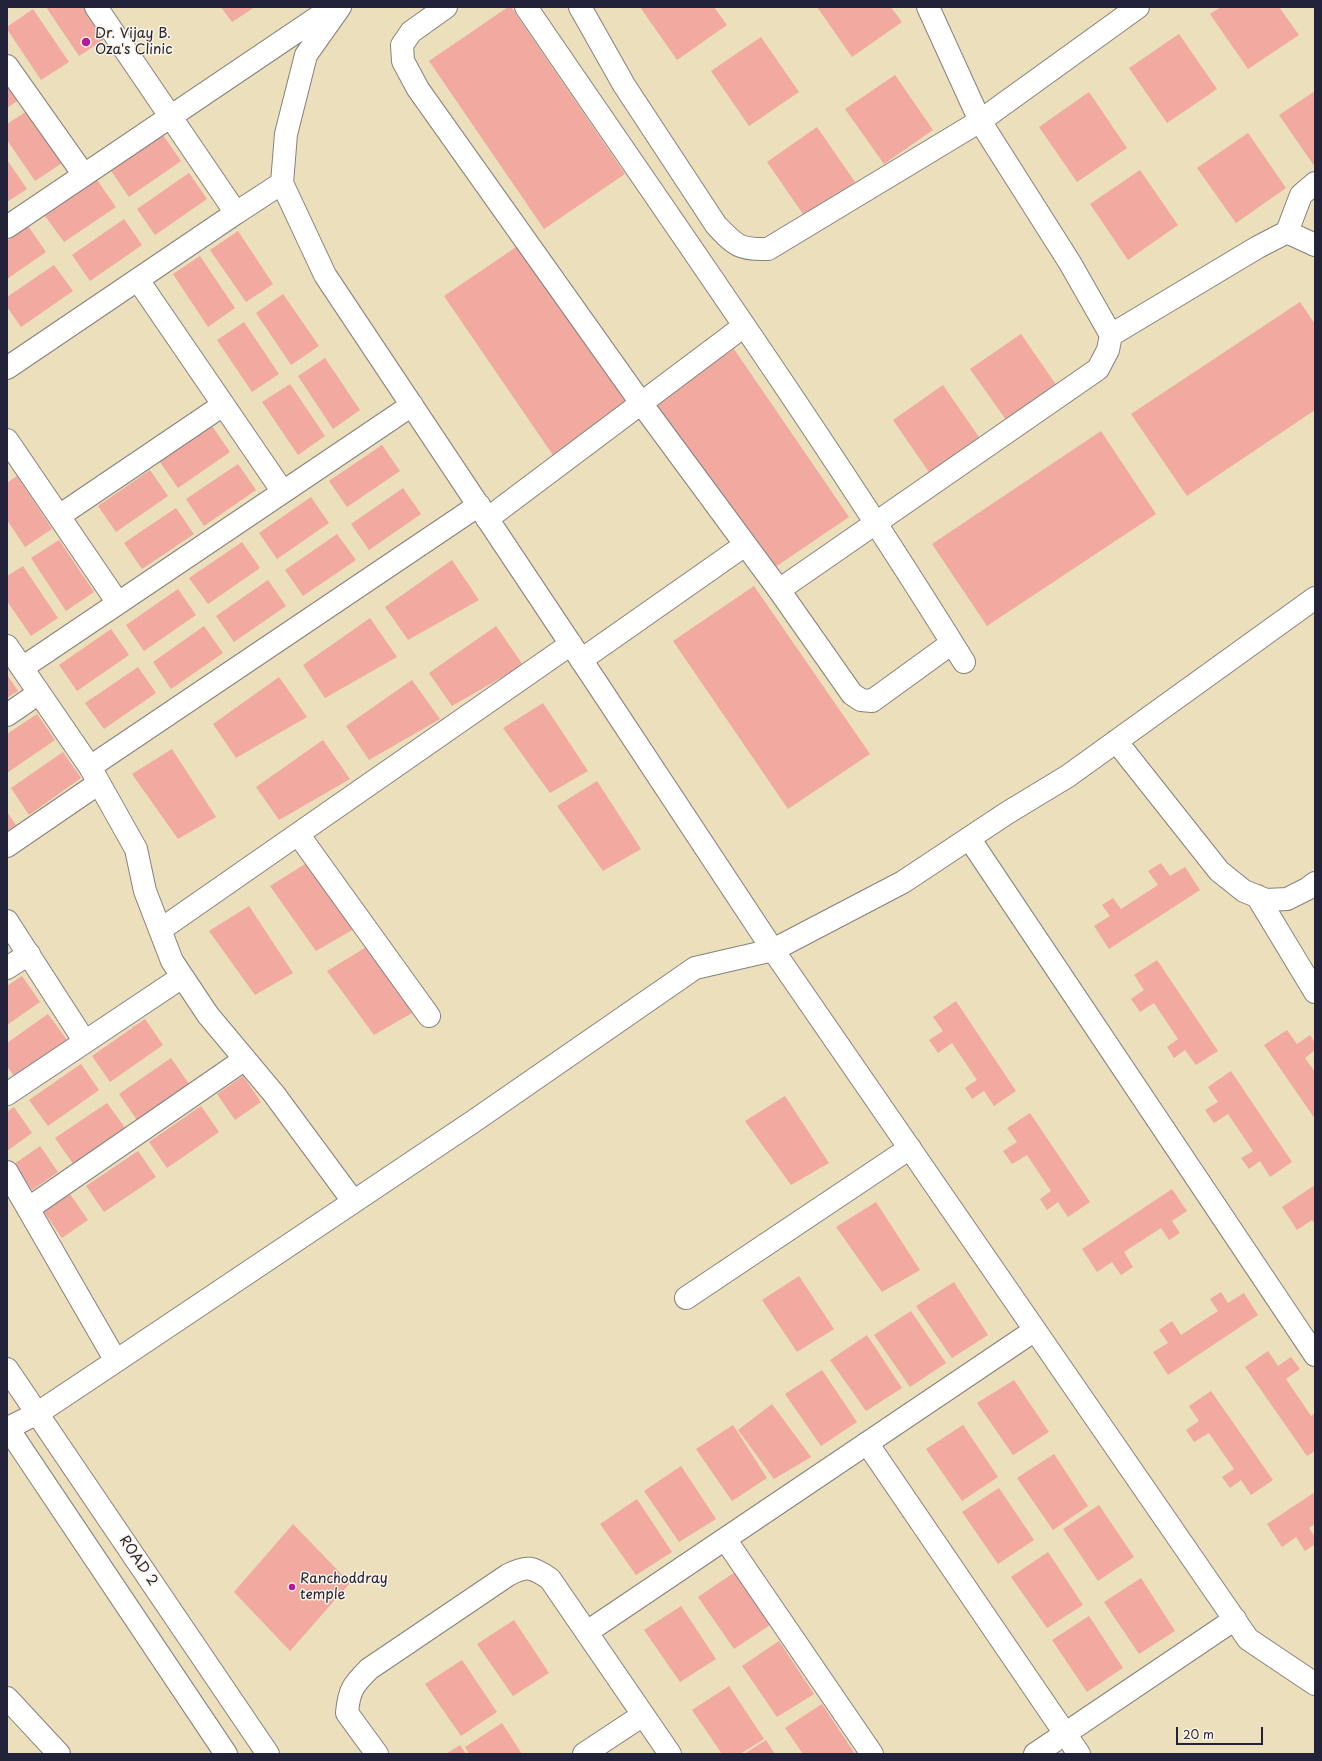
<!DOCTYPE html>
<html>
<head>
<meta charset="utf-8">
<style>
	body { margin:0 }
	#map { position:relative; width:1322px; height:1761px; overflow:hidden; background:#ebdfbc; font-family:"Playpen Sans",sans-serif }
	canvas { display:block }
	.frame { position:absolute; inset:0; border:8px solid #22223b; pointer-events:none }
	.scale { position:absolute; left:1176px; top:1727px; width:87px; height:18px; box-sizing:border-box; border:2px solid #22223b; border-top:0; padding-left:5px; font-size:12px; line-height:14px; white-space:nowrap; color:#22223b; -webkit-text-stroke:3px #fcf5e5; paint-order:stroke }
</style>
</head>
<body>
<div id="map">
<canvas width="1322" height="1761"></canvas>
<div class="frame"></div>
<div class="scale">20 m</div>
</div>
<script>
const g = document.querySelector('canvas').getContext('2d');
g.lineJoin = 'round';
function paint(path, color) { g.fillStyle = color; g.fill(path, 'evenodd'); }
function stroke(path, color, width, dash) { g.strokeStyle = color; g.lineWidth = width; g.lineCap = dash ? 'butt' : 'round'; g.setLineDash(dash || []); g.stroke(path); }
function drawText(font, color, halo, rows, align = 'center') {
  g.font = font + ' "Playpen Sans",sans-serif'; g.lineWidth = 3; g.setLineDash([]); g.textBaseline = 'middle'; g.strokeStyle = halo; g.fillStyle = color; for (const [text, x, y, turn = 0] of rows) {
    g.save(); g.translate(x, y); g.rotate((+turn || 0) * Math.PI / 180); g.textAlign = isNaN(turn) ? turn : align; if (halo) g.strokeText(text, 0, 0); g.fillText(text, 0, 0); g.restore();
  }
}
const building = new Path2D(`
	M 46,7 L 86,7 L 106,38 L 79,56 Z
	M 221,7 L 255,7 L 232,22 Z
	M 508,7 L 511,7 L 625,174 L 544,229 L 429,61 Z
	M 640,7 L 714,7 L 727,25 L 677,60 Z
	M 817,7 L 891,7 L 902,22 L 852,57 Z
	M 1221,7 L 1279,7 L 1299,35 L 1248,69 L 1210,14 Z
	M 33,9 L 69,62 L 41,80 L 7,29 L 7,27 Z
	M 1179,34 L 1217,89 L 1167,123 L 1129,68 Z
	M 761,37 L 799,92 L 749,126 L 711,71 Z
	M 895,75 L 933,130 L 884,164 L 845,109 Z
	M 7,80 L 20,99 L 7,108 Z
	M 1315,91 L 1315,167 L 1279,115 Z
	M 1089,92 L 1127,148 L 1077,182 L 1039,127 Z
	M 27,111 L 62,163 L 35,181 L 7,140 L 7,124 Z
	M 817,127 L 855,182 L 805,217 L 767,162 Z
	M 1248,133 L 1286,188 L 1236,223 L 1197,168 Z
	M 163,135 L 181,161 L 129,197 L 111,171 Z
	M 7,160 L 27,189 L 7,202 Z
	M 1140,170 L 1178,225 L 1128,260 L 1090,204 Z
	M 189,173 L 207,199 L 155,235 L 137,209 Z
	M 97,180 L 116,207 L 64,242 L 45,216 Z
	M 124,219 L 142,245 L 90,281 L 72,255 Z
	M 28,226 L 46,252 L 7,279 L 7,241 Z
	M 238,231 L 273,284 L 246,302 L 210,250 Z
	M 525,241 L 640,408 L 559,464 L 444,296 Z
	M 200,256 L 235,308 L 208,327 L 173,274 Z
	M 54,265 L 73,291 L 21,327 L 7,307 L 7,297 Z
	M 283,294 L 319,346 L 291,365 L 256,313 Z
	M 1300,302 L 1315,324 L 1315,410 L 1187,496 L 1131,414 Z
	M 244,322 L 279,374 L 252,392 L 217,340 Z
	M 1021,334 L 1059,389 L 1009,424 L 970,369 Z
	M 734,349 L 849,517 L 768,572 L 652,404 Z
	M 325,358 L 360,410 L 333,429 L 298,376 Z
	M 290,384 L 325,436 L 298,455 L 262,402 Z
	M 943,385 L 981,440 L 931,475 L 893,420 Z
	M 212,426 L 230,452 L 178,488 L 160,462 Z
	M 1101,431 L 1156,514 L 987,626 L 932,544 Z
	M 382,445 L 400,471 L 347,507 L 329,481 Z
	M 238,464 L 256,490 L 204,526 L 186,499 Z
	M 150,470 L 168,496 L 116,532 L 98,506 Z
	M 17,476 L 52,529 L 25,547 L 7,520 L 7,483 Z
	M 403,488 L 421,514 L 369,550 L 351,524 Z
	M 311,497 L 329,523 L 277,559 L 259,533 Z
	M 176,508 L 194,534 L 142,569 L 124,543 Z
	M 337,534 L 356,560 L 303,596 L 285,570 Z
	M 59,540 L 94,592 L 66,611 L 31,558 Z
	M 242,542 L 260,568 L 208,604 L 189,578 Z
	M 452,560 L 479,600 L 408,640 L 385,607 Z
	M 23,566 L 58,618 L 31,636 L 7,601 L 7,576 Z
	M 268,580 L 286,606 L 234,642 L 216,616 Z
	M 754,586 L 870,754 L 788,809 L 673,641 Z
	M 178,589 L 196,615 L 144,651 L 126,625 Z
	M 370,618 L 397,657 L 325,698 L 303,665 Z
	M 204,626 L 223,653 L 171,689 L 153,662 Z
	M 496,626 L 523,665 L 452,706 L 429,673 Z
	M 111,629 L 129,655 L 77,691 L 59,665 Z
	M 138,667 L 156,693 L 104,729 L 85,703 Z
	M 7,675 L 18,691 L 7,698 Z
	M 279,677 L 307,717 L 236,758 L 213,724 Z
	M 412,680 L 440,719 L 369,760 L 346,726 Z
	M 543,703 L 588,771 L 550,793 L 503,728 Z
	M 37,714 L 55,740 L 7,773 L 7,734 Z
	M 323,740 L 350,779 L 279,820 L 256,787 Z
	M 172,749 L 216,817 L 178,839 L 132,774 Z
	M 63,752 L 81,778 L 29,815 L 11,788 Z
	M 597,781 L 641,849 L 603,871 L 557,806 Z
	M 7,812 L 16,825 L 7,831 Z
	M 310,861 L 354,929 L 316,951 L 270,886 Z
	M 1161,863 L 1170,876 L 1185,867 L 1200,890 L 1109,949 L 1094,926 L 1110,916 L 1102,905 L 1113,898 L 1121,909 L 1158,885 L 1148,871 Z
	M 249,906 L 293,973 L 255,995 L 209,931 Z
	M 368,946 L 412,1013 L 374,1035 L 327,971 Z
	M 1157,960 L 1218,1051 L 1196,1065 L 1185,1050 L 1174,1058 L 1167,1047 L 1178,1039 L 1154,1003 L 1140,1012 L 1131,999 L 1144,990 L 1134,975 Z
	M 22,976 L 40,1002 L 7,1025 L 7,986 Z
	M 956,1001 L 1016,1091 L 994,1106 L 984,1091 L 972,1099 L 965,1088 L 977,1080 L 952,1043 L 938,1053 L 929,1040 L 943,1031 L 933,1017 Z
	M 48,1014 L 67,1040 L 14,1076 L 7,1066 L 7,1043 Z
	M 145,1019 L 163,1045 L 110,1082 L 92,1056 Z
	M 1287,1030 L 1297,1044 L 1310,1035 L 1315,1043 L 1315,1050 L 1305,1058 L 1315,1072 L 1315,1119 L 1264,1045 Z
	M 171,1058 L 189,1084 L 137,1120 L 119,1094 Z
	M 81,1064 L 99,1090 L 48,1126 L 29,1100 Z
	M 1231,1071 L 1292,1162 L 1270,1177 L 1260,1161 L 1249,1169 L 1241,1158 L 1253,1151 L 1228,1114 L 1214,1123 L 1205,1110 L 1218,1102 L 1208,1087 Z
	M 243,1076 L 261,1102 L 235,1120 L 217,1094 Z
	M 785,1096 L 829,1163 L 791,1185 L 745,1121 Z
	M 107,1103 L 126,1129 L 74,1165 L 55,1138 Z
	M 201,1106 L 219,1132 L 167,1168 L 149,1142 Z
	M 14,1107 L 32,1133 L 7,1151 L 7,1112 Z
	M 1030,1113 L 1090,1202 L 1068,1217 L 1058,1202 L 1047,1210 L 1040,1199 L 1051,1191 L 1027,1155 L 1012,1164 L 1003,1151 L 1017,1142 L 1007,1128 Z
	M 40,1146 L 58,1172 L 32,1190 L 14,1164 Z
	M 138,1151 L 156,1177 L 104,1212 L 86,1186 Z
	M 1315,1185 L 1315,1225 L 1312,1220 L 1297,1230 L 1282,1207 Z
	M 1172,1189 L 1187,1211 L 1172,1221 L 1180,1233 L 1169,1240 L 1161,1228 L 1124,1252 L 1133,1267 L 1121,1275 L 1112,1262 L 1097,1272 L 1082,1249 Z
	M 70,1194 L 88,1220 L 62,1238 L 44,1212 Z
	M 876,1202 L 920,1270 L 882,1292 L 836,1227 Z
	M 799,1276 L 834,1329 L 797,1352 L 762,1300 Z
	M 954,1282 L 988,1335 L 952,1358 L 916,1306 Z
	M 1221,1292 L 1228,1303 L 1244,1293 L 1258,1315 L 1168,1375 L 1153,1352 L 1168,1343 L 1159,1330 L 1172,1321 L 1181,1335 L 1218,1311 L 1210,1299 Z
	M 911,1311 L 946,1363 L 910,1387 L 874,1335 Z
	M 867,1335 L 902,1388 L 866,1411 L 830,1360 Z
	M 1268,1351 L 1278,1366 L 1291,1357 L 1300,1369 L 1286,1379 L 1311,1416 L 1315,1413 L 1315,1451 L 1307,1456 L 1245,1367 Z
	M 822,1370 L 857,1422 L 821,1446 L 785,1394 Z
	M 1014,1380 L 1049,1432 L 1013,1455 L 977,1403 Z
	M 1211,1391 L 1273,1480 L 1251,1495 L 1241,1480 L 1230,1488 L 1222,1477 L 1234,1469 L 1209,1433 L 1194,1442 L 1186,1430 L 1199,1421 L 1189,1406 Z
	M 772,1404 L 811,1457 L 774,1479 L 738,1430 Z
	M 733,1425 L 767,1478 L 732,1501 L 696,1449 Z
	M 963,1425 L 998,1477 L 962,1501 L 926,1449 Z
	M 1054,1454 L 1088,1506 L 1053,1530 L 1017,1478 Z
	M 681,1466 L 716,1519 L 679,1542 L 644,1491 Z
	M 999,1488 L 1034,1540 L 998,1564 L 962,1512 Z
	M 1315,1492 L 1315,1524 L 1309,1528 L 1315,1537 L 1315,1544 L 1305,1551 L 1296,1537 L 1282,1547 L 1267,1524 Z
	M 637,1499 L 672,1552 L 636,1575 L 600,1524 Z
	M 1099,1505 L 1134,1557 L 1098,1581 L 1063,1529 Z
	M 293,1524 L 350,1583 L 290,1651 L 234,1592 Z
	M 1048,1552 L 1083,1605 L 1047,1628 L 1011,1577 Z
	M 735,1572 L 770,1625 L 734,1649 L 698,1597 Z
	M 1141,1578 L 1175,1631 L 1139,1654 L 1104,1602 Z
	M 681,1606 L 716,1659 L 680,1682 L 644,1630 Z
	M 1089,1616 L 1123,1668 L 1087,1692 L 1052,1640 Z
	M 514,1620 L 549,1673 L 513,1696 L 477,1644 Z
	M 779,1641 L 814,1694 L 777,1717 L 742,1666 Z
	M 462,1660 L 497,1712 L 461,1736 L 425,1684 Z
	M 729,1686 L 764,1739 L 740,1754 L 722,1754 L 692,1710 Z
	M 822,1704 L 855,1754 L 803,1754 L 785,1728 Z
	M 502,1723 L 522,1754 L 469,1754 L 465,1747 Z
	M 766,1740 L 775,1754 L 744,1754 Z
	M 460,1745 L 466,1754 L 446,1754 Z`);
const minor = new Path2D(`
	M 96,7 L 236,213 L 282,183
	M 340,7 L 306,55 L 286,134 L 282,183 L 325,275 L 598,685 L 773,950 L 1248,1639 L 1315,1684
	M 446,7 L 411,32 L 402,45 L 403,61 L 418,89 L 641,403 L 779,590 L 852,694 L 861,700 L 872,701 L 952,643
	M 526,7 C 674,224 826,439 964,662
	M 580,7 L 624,85 L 716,225 C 735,245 739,250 768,249 L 980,121 L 1070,263 L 1111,335 L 1108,350 L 1098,369 L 779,590
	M 928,7 L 980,121 L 1138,7
	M 7,66 L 84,175
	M 7,227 L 333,7
	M 1287,232 L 1301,195 L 1315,183
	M 138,280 L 283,492
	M 1111,335 L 1258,247 L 1287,232 L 1315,245
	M 7,368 L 236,213
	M 7,440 L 118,603
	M 59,516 L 223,405
	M 487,519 L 744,326
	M 7,646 L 90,767 L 136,849 L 145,891 L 172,961 L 208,1015 L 274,1094 L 353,1201
	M 581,660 L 745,545
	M 22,668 L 412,405
	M 7,715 L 39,693
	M 1116,741 L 1219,871 L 1244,891 L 1266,900 L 1287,899 L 1307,889 L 1315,883
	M 90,767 L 479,505
	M 298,834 L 429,1016
	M 969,838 L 1315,1355
	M 7,846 L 99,783
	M 1257,896 L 1315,992
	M 7,921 L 85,1042
	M 160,930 L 571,644
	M 7,968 L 29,954
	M 7,1094 L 182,977
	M 7,1172 L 116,1361
	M 29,1208 L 245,1059
	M 686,1298 L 910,1148
	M 7,1369 L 268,1754
	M 7,1427 L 226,1754
	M 8,1428 L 38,1413 L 116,1361 L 474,1121 L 695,968 L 773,950 L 903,882 L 1007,813 L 1068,776 L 1315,598
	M 867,1443 L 1079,1754
	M 725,1539 L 872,1754
	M 587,1632 L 1035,1330
	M 7,1698 L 59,1754
	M 377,1754 L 347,1713 C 349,1690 353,1685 369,1669 L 508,1575 C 527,1565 533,1567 550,1579 L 670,1754
	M 584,1754 L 643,1715
	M 1035,1754 L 1235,1619`);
const markers = [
	[86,42,5,"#b5179e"],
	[292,1587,4,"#b5179e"]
];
const poiNames = [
	["Dr. Vijay B.",95,34],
	["Oza's Clinic",95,50],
	["Ranchoddray",300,1579],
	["temple",300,1595]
];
const streetNames = [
	["ROAD 2",138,1561,56]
];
paint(building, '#f1a9a0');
stroke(minor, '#86807c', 24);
stroke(minor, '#fff', 22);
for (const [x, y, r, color] of markers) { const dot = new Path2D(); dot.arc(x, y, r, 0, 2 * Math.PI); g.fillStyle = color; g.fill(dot); stroke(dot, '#fcf5e5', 1.5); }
drawText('14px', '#22223b', '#fcf5e5', poiNames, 'left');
drawText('14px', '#22223b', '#fcf5e5', streetNames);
</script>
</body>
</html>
